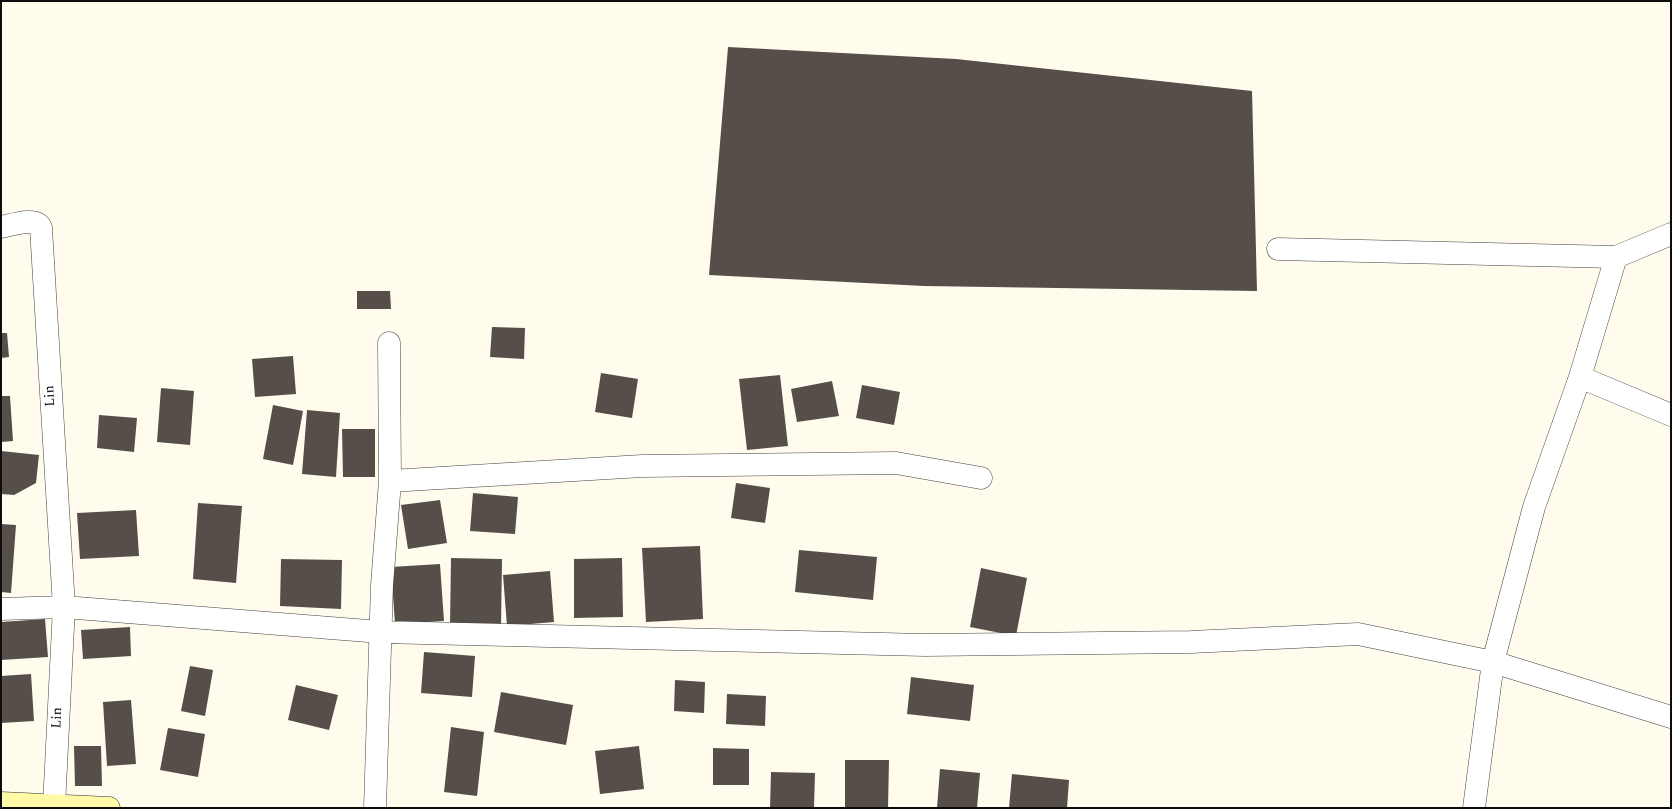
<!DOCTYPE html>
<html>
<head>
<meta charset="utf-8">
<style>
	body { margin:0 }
	#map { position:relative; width:1672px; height:809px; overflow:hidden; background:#fffced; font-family:Spectral,serif }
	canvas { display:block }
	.frame { position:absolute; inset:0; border:2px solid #0d0d0d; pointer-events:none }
</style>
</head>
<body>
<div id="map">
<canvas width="1672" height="809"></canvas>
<div class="frame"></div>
</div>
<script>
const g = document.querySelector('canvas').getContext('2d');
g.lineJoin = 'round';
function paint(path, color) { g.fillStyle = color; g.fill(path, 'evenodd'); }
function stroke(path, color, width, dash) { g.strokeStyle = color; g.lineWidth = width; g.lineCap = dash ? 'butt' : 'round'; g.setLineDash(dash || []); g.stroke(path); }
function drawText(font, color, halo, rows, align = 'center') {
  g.font = font + ' Spectral,serif'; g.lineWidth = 4; g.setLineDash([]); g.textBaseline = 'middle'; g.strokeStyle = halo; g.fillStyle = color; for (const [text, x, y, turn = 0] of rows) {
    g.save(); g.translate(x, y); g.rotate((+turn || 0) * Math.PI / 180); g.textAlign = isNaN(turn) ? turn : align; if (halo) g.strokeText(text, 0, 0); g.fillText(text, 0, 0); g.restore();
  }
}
const building = new Path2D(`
	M 728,47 L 956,59 L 1252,91 L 1257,291 L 924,286 L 709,275 Z
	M 357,291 L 390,291 L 391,309 L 357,309 Z
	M 492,327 L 525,328 L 524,359 L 490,357 Z
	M 1,333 L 7,333 L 9,357 L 1,358 Z
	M 293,356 L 296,394 L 255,397 L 252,359 Z
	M 601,373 L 638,379 L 632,418 L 595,412 Z
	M 780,375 L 788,446 L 747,450 L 739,379 Z
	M 832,381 L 839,416 L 797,422 L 791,389 Z
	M 862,385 L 900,392 L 894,425 L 856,418 Z
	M 161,388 L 194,391 L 190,445 L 157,442 Z
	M 1,396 L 10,396 L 13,441 L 1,442 Z
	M 273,405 L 303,411 L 293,465 L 263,459 Z
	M 307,410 L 340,413 L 336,477 L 302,474 Z
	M 99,415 L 137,418 L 134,452 L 97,448 Z
	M 342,429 L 375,429 L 375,477 L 343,477 Z
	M 1,451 L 39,455 L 36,483 L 14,495 L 1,494 Z
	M 736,483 L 770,488 L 765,523 L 731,518 Z
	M 473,493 L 518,497 L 515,534 L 470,531 Z
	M 440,500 L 447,543 L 408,549 L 401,505 Z
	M 198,503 L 242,506 L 236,583 L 193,579 Z
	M 136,510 L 139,556 L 80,559 L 77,513 Z
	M 1,524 L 16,525 L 11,593 L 1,592 Z
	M 700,546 L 703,619 L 646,622 L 642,548 Z
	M 799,550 L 877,557 L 873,600 L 795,592 Z
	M 451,558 L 502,559 L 501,626 L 450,625 Z
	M 622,558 L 623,617 L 574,618 L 574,559 Z
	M 281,559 L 342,560 L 341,609 L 280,606 Z
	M 440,564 L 444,621 L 395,624 L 391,567 Z
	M 981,568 L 1027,578 L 1016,636 L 970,627 Z
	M 550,571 L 554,622 L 507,626 L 503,575 Z
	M 45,619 L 48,657 L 1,660 L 1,622 Z
	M 130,627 L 131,656 L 83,659 L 81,630 Z
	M 424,652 L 475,656 L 472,697 L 421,693 Z
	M 190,666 L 213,670 L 205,716 L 181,711 Z
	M 31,674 L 34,721 L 1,723 L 1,676 Z
	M 911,677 L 974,685 L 970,721 L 907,714 Z
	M 675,680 L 705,682 L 704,713 L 674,711 Z
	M 296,685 L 338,695 L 329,730 L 288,720 Z
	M 501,692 L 573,705 L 566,745 L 494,732 Z
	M 727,694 L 766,696 L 765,726 L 726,724 Z
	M 131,700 L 136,764 L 107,766 L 103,702 Z
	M 451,727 L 484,732 L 477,796 L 444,792 Z
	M 168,728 L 205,734 L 198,777 L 160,770 Z
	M 74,746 L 101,746 L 102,786 L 75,786 Z
	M 639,746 L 644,789 L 600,794 L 595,751 Z
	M 713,748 L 749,749 L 749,785 L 713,785 Z
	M 845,760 L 889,760 L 888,808 L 845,808 Z
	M 940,769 L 980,773 L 977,808 L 937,808 Z
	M 771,772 L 815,773 L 814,808 L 770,808 Z
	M 1012,774 L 1069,780 L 1067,808 L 1009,808 Z`);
const street = new Path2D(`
	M 1,227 C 11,225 37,216 41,228 L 64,607 L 1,609
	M 1278,249 L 1616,257 L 1671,234
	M 389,343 L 390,481
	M 1580,377 L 1671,415
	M 54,806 L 64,607 L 381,632 L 925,645 L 1191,642 L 1358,634 L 1493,662 L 1671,717
	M 375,808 L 382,585 L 390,481 L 642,466 L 896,463 L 981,478
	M 1474,808 L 1493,662 L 1534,507 L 1580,377 L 1616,257`);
const secondary = new Path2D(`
	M 1,803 L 109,808`);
const streetNames = [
	["Lin",51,396,-93],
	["Lin",58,718,-87]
];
paint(building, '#564f49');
stroke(street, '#404040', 23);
stroke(secondary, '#2f2f2f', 23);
stroke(street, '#fff', 22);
stroke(secondary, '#fffaa8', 22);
drawText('14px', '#0d0d0d', '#fff', streetNames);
</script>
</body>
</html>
